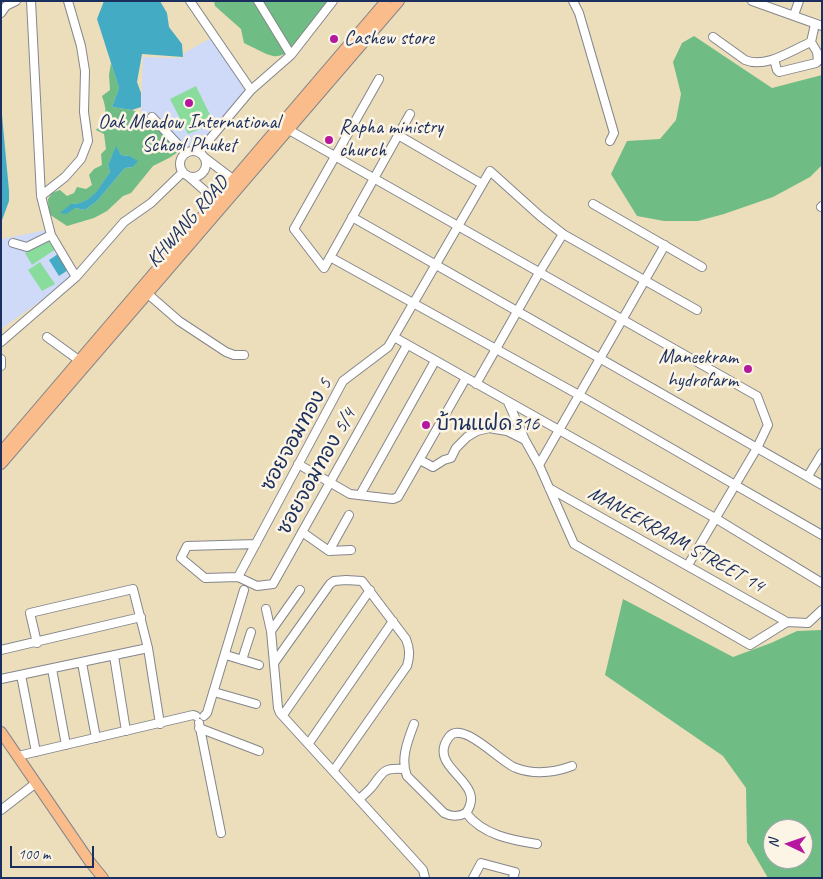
<!DOCTYPE html>
<html>
<head>
<meta charset="utf-8">
<style>
	body { margin:0 }
	#map { position:relative; width:823px; height:879px; overflow:hidden; background:#ecdebb; font-family:Caveat,sans-serif }
	canvas { display:block }
	.frame { position:absolute; inset:0; border:2px solid #1b2f5e; pointer-events:none }
	.north { position:absolute; left:763px; top:819px; width:50px; height:50px; box-sizing:border-box; background:#fcf5e5; border:1px solid #a2a6af; border-radius:50%; rotate:273deg; font-size:14px; font-weight:700; line-height:20px; text-align:center; color:#1b2f5e }
	.north::after { content:''; display:block; margin:auto; width:18px; height:22px; background:#b5179e; clip-path:polygon(50% 0,100% 100%,50% 72%,0 100%) }
	.scale { position:absolute; left:10px; top:846px; width:84px; height:22px; box-sizing:border-box; border:2px solid #1b2f5e; border-top:0; padding-left:6px; font-size:15px; line-height:18px; white-space:nowrap; color:#1b2f5e; -webkit-text-stroke:4px #fcf5e5; paint-order:stroke }
</style>
</head>
<body>
<div id="map">
<canvas width="823" height="879"></canvas>
<div class="frame"></div>
<div class="north">N</div>
<div class="scale">100 m</div>
</div>
<script>
const g = document.querySelector('canvas').getContext('2d');
g.lineJoin = 'round';
function paint(path, color) { g.fillStyle = color; g.fill(path, 'evenodd'); }
function stroke(path, color, width, dash) { g.strokeStyle = color; g.lineWidth = width; g.lineCap = dash ? 'butt' : 'round'; g.setLineDash(dash || []); g.stroke(path); }
function drawText(font, color, halo, rows, align = 'center') {
  g.font = font + ' Caveat,"Playpen Sans Thai",sans-serif'; g.lineWidth = 5; g.setLineDash([]); g.textBaseline = 'middle'; g.strokeStyle = halo; g.fillStyle = color; for (const [text, x, y, turn = 0] of rows) {
    g.save(); g.translate(x, y); g.rotate((+turn || 0) * Math.PI / 180); g.textAlign = isNaN(turn) ? turn : align; if (halo) g.strokeText(text, 0, 0); g.fillText(text, 0, 0); g.restore();
  }
}
const built = new Path2D(`
	M 213,37 L 244,89 L 245,94 L 198,150 L 192,148 L 185,150 L 141,112 L 143,57 L 183,58 L 184,53 Z
	M 47,230 L 71,276 L 49,295 L 1,329 L 1,239 Z`);
const green = new Path2D(`
	M 196,86 L 214,123 L 188,134 L 170,99 Z
	M 49,238 L 56,249 L 32,265 L 25,253 Z
	M 40,262 L 55,284 L 42,291 L 28,270 Z`);
const forest = new Path2D(`
	M 214,1 L 335,1 C 323,16 293,60 273,56 C 264,54 253,47 244,43 L 241,29 L 215,6 Z
	M 694,36 L 772,88 L 822,75 L 822,165 L 810,177 L 773,197 L 724,214 L 698,221 L 664,221 L 637,216 L 611,174 L 627,141 L 660,139 L 676,120 L 681,94 L 673,62 L 682,43 Z
	M 111,63 L 119,88 L 112,107 L 132,110 L 146,116 L 148,125 L 155,125 L 178,152 L 169,158 L 153,166 L 131,193 L 123,196 L 107,211 L 94,218 L 67,226 L 49,214 L 48,199 L 52,193 L 60,190 L 67,196 L 74,193 L 77,187 L 86,189 L 92,185 L 89,175 L 94,169 L 102,165 L 101,154 L 106,149 L 104,134 L 96,130 C 108,118 107,111 102,96 L 110,90 L 109,75 ZM 116,147 L 121,155 L 130,156 L 137,161 L 133,167 L 125,168 L 97,201 L 85,210 L 75,208 L 71,204 C 93,204 99,188 110,172 L 108,165 Z
	M 623,599 L 733,657 L 771,643 L 797,631 L 822,630 L 822,878 L 768,878 L 747,842 L 746,788 L 723,756 L 605,675 ZM 773,829 L 803,829 L 803,859 L 773,859 Z`);
const water = new Path2D(`
	M 104,1 L 160,1 L 167,13 L 169,27 L 182,44 L 183,57 L 142,54 L 137,82 L 141,93 L 141,107 L 132,110 L 112,107 L 119,88 L 97,19 Z
	M 1,104 L 9,191 L 9,201 L 1,223 Z
	M 116,146 L 121,155 L 130,156 L 138,161 L 133,167 L 125,168 L 97,201 L 85,210 L 75,208 L 66,214 L 60,213 L 71,204 C 93,204 99,187 110,172 L 108,165 Z
	M 58,254 L 68,270 L 59,276 L 49,260 Z`);
const minor = new Path2D(`
	M 31,1 L 41,196 L 51,235 L 76,277
	M 190,1 L 251,90
	M 258,1 L 291,55
	M 573,1 L 579,13 L 614,133 L 610,141
	M 752,1 L 822,26
	M 1,13 L 6,6 L 16,1
	M 794,15 L 799,1
	M 713,37 L 745,60 C 766,69 792,50 811,42 L 815,24
	M 774,59 L 777,70 L 779,72 L 816,63 L 818,61 L 817,52 L 811,42
	M 379,79 L 294,229 L 324,268 L 410,114
	M 152,117 L 186,153
	M 286,126 L 289,130 L 757,396 L 768,425 L 757,448 L 688,565
	M 398,135 L 482,184
	M180 164a13 13 0 1 1 26 0a13 13 0 1 1-26 0Z
	M 199,152 L 251,90 L 291,55 L 333,1
	M 205,158 L 234,180
	M 188,176 L 220,204
	M 41,196 L 65,177 L 81,159 L 88,141 L 84,112 L 85,71 L 81,46 L 68,1
	M 593,204 L 702,267
	M 821,207 L 822,206
	M 352,217 L 822,485
	M 13,243 L 27,247 L 51,235
	M 330,257 L 579,395 L 822,535
	M 148,294 L 179,321 L 226,352 L 234,355 L 244,355
	M 47,337 L 80,361
	M 394,337 L 715,518 L 822,583
	M 1,342 L 76,277 L 124,222 L 151,203 L 183,172
	M 1,359 L 1,366
	M 476,384 L 539,273 L 563,234
	M 508,402 L 525,440
	M 420,460 L 433,467 L 444,460 L 451,458 L 456,448 L 467,437 L 477,431 L 489,428 L 507,431 L 525,440 L 539,465 L 574,544 L 750,645 L 787,622 L 808,623 L 822,610
	M 298,464 L 350,494 L 393,499 L 398,497 L 466,378
	M 539,465 L 665,245
	M 808,476 L 822,453
	M 549,488 L 787,622
	M 360,495 L 435,361
	M 302,532 L 329,551 L 351,550
	M 329,551 L 349,515
	M 238,577 L 343,381 L 388,347 L 490,171 L 540,216 L 563,234 L 697,310
	M 238,577 L 257,586 L 273,584 L 407,345
	M 238,577 L 205,578 L 181,558 L 187,546 L 256,544
	M 266,609 L 271,631 L 278,708 L 280,713 L 415,861 L 423,870 L 425,878
	M 271,631 L 300,590
	M 37,643 L 30,613 L 133,589 L 148,648 L 160,724
	M 1,650 L 141,617
	M 226,655 L 259,665
	M 114,656 L 126,731
	M 242,660 L 251,632
	M 82,663 L 96,738
	M 274,663 L 330,584 L 334,581 L 346,580 L 362,581 L 406,639 C 410,649 410,656 407,666 L 334,770
	M 52,669 L 66,745
	M 21,675 L 36,752
	M 1,679 L 148,648
	M 214,692 L 256,704
	M 283,715 L 370,590
	M 204,716 L 207,713 L 244,590
	M 199,723 L 221,833
	M 414,724 C 408,740 400,759 407,776 L 444,813 C 452,817 458,817 466,813 C 489,781 425,769 449,737 C 462,719 501,763 516,768 C 535,775 553,773 572,766
	M 199,728 L 259,751
	M 309,743 L 393,621
	M 18,756 L 193,715 L 196,716
	M 359,799 C 363,796 367,792 371,788 C 383,773 382,767 404,769
	M 1,810 L 32,786
	M 466,813 C 483,835 511,840 537,844
	M 473,878 L 481,863 L 515,872 L 513,878`);
const major = new Path2D(`
	M 1,452 L 386,1
	M 1,464 L 399,1
	M 1,732 L 90,862 L 103,878`);
const markers = [
	[334,39,5,"#b5179e"],
	[189,103,5,"#b5179e"],
	[329,140,5,"#b5179e"],
	[748,369,5,"#b5179e"],
	[426,425,5,"#b5179e"]
];
const poiNames = [
	["Cashew store",344,39],
	["Oak Meadow International",189,123,"center"],
	["School Phuket",189,146,"center"],
	["Rapha ministry",339,128],
	["church",339,151],
	["Maneekram",738,358,"right"],
	["hydrofarm",738,381,"right"],
	["บ้านแฝด316",436,425]
];
const streetNames = [
	["KHWANG ROAD",188,222,-49],
	["ซอยจอมทอง 5",297,435,-61],
	["ซอยจอมทอง 5/4",317,472,-61],
	["MANEEKRAAM STREET 14",676,540,29]
];
paint(built, '#cfdaf9');
paint(green, '#8adc9d');
paint(forest, '#6fbc84');
paint(water, '#44abc4');
stroke(minor, '#84868c', 10);
stroke(major, '#84868c', 12);
stroke(minor, '#fff', 8);
stroke(major, '#f9bc8a', 10);
for (const [x, y, r, color] of markers) { const dot = new Path2D(); dot.arc(x, y, r, 0, 2 * Math.PI); g.fillStyle = color; g.fill(dot); stroke(dot, '#fcf5e5', 2); }
drawText('20px', '#1b2f5e', '#fcf5e5', poiNames, 'left');
drawText('20px', '#1b2f5e', '#fcf5e5', streetNames);
</script>
</body>
</html>
